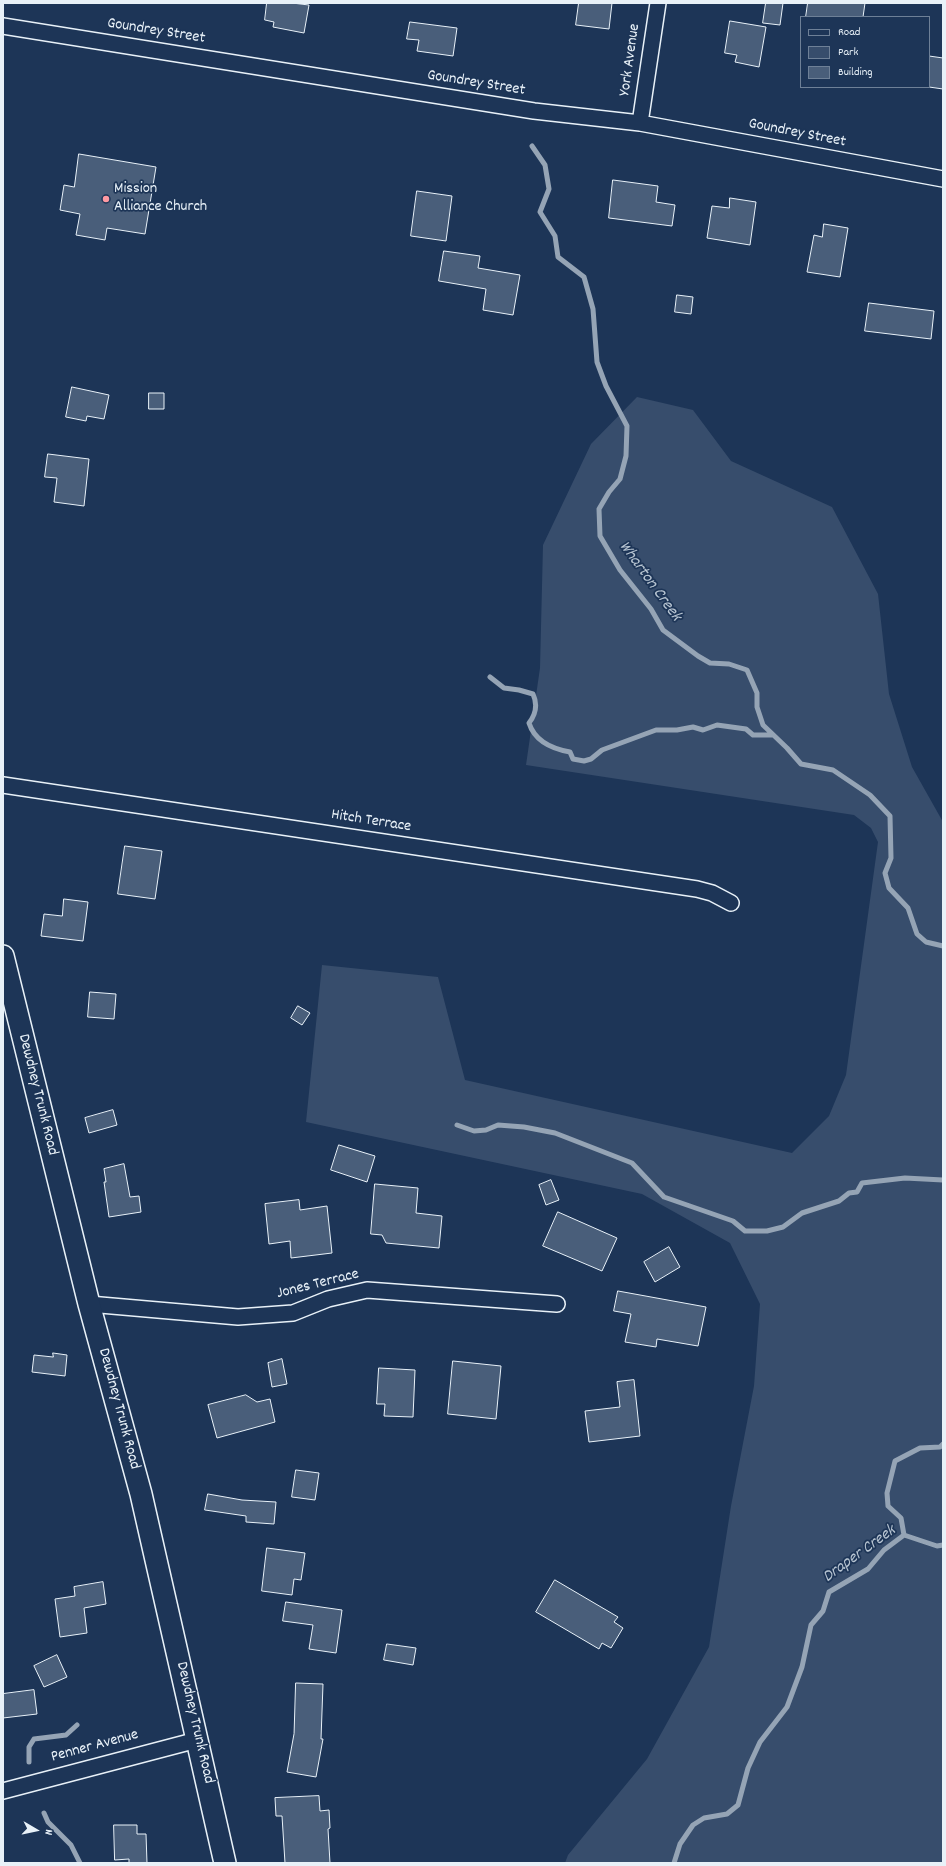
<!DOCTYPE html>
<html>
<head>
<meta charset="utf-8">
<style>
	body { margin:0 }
	#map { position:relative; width:946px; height:1866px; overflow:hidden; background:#1d3557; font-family:Dekko,sans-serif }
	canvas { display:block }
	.frame { position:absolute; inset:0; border:4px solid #e8f1f8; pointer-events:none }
	.legend { position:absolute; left:800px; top:16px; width:130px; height:72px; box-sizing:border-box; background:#1d3557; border:1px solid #6e8097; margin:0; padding:5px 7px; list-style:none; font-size:12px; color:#e8f1f8 }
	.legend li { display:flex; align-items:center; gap:8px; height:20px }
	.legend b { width:20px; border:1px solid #6e8097 }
	.north { position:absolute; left:16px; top:1810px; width:40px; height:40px; -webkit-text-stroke:3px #1d3557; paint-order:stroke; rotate:99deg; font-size:11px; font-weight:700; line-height:16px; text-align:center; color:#e8f1f8 }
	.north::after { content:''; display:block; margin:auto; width:14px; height:18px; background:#e8f1f8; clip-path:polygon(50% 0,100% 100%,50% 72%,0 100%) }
</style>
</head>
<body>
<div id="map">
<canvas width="946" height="1866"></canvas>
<div class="frame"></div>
<ul class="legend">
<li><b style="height:5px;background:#1d3557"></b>Road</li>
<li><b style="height:11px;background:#374d6c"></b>Park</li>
<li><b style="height:11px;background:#495e7a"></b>Building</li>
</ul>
<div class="north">N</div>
</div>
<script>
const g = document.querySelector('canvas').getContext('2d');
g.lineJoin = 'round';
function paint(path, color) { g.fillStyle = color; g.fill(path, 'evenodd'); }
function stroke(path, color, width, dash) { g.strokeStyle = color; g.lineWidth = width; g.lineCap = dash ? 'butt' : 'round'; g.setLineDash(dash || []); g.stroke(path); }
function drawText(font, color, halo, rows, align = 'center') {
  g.font = font + ' Dekko,sans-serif'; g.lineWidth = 3.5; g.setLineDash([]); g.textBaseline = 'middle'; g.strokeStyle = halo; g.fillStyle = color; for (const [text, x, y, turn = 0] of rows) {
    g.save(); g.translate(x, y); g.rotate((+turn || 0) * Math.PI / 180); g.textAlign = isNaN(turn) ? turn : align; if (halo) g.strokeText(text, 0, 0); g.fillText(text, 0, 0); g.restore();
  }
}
const green = new Path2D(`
	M 637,397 L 693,410 L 731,461 L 832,507 L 878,594 L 889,694 L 912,767 L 943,822 L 943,1863 L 565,1863 L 568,1855 L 647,1759 L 709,1647 L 731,1506 L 754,1386 L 760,1304 L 730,1243 L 642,1194 L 306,1122 L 322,965 L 438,977 L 465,1080 L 792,1153 L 829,1116 L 846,1075 L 878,842 L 871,828 L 854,815 L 526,765 L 540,668 L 543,545 L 591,444 Z`);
const stream = new Path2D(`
	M 532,146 L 545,165 L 549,189 L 540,212 L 555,236 L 558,257 L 584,277 L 593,309 L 597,362 L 606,386 L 627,426 L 626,456 L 620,479 L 609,492 L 599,509 L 600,536 L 620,570 L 651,609 L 663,630 L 698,656 L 710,663 L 729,664 L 747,670 L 757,693 L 757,707 L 763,725 L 787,748 L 801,764 L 833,770 L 870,795 L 890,816 L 891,858 L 885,873 L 889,888 L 908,908 L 917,934 L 926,942 L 943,946
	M 490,677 L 504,688 L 519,690 L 533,694 C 538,705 536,714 529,723 C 535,742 553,749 570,752 L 573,759 L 584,761 L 591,759 L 602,750 L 656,730 L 677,730 L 693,727 L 703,730 L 717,725 L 746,729 L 753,735 L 773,735
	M 457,1125 L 474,1131 L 486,1130 L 498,1125 L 524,1127 L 555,1133 L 632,1163 L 664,1197 L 733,1221 L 745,1231 L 767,1231 L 783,1227 L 802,1213 L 839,1201 L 849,1193 L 857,1192 L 862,1183 L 905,1178 L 943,1180
	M 904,1535 L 901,1518 L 888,1506 L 887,1493 L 895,1461 L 920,1448 L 940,1447 L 943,1444
	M 29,1762 L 29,1747 L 34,1739 L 66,1735 L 77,1725
	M 44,1813 L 48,1822 L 71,1845 L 80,1863
	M 674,1863 L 680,1844 L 693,1825 L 704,1818 L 727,1814 L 738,1805 L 748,1768 L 760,1742 L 787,1707 L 802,1667 L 811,1625 L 823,1611 L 829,1592 L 868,1569 L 884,1550 L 904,1535 L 937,1546 L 943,1545`);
const building = new Path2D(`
	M 267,3 L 292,3 L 309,5 L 304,33 L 273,27 L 274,22 L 265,20 Z
	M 579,3 L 612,3 L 609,29 L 576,25 Z
	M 766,3 L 783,3 L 780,25 L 763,23 Z
	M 808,3 L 865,3 L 863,17 L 806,17 Z
	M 730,21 L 766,27 L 759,67 L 735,62 L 737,55 L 725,53 Z
	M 410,22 L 457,28 L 453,56 L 417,51 L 419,40 L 407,39 Z
	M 929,56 L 943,58 L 943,89 L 929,87 Z
	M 79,154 L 156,167 L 145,234 L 107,228 L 105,240 L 76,235 L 80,214 L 60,210 L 64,185 L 74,187 Z
	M 613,180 L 658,186 L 656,202 L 675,205 L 672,226 L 609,218 Z
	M 417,191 L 452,196 L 446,241 L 411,236 Z
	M 730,198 L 756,202 L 750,245 L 707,238 L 712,206 L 729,208 Z
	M 824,224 L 848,228 L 840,277 L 807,272 L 814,235 L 822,237 Z
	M 444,251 L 480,256 L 478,268 L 520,275 L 513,315 L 483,310 L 486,289 L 439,281 Z
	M 677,295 L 693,297 L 691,314 L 675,312 Z
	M 869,303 L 934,311 L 931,339 L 865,331 Z
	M 72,387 L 109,395 L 104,419 L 87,416 L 86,421 L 66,417 Z
	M 149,393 L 164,393 L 164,409 L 149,409 Z
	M 48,454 L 89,459 L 84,506 L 54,502 L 57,478 L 45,477 Z
	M 125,846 L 162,851 L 155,899 L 118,894 Z
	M 64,899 L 88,902 L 83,941 L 41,936 L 44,914 L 62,916 Z
	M 90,992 L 116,994 L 114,1019 L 88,1017 Z
	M 298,1006 L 310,1013 L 302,1025 L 291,1018 Z
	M 113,1110 L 117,1125 L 89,1133 L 85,1118 Z
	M 339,1145 L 375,1156 L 367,1182 L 331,1170 Z
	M 124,1164 L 130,1197 L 139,1196 L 141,1212 L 109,1217 L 104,1182 L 106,1182 L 104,1169 Z
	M 551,1180 L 559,1200 L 546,1205 L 539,1185 Z
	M 375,1184 L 418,1188 L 416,1213 L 442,1216 L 439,1248 L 386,1243 L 382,1235 L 371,1234 Z
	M 299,1200 L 300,1210 L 327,1206 L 332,1253 L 291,1258 L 290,1241 L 269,1244 L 265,1204 Z
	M 558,1212 L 617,1238 L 602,1271 L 543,1246 Z
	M 669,1247 L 680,1267 L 655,1282 L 644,1262 Z
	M 618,1291 L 706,1307 L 698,1346 L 657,1339 L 656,1347 L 625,1342 L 631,1314 L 614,1311 Z
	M 53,1353 L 67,1355 L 65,1376 L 32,1372 L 34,1355 L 53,1357 Z
	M 282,1359 L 287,1384 L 272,1387 L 268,1363 Z
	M 453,1361 L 501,1366 L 496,1419 L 448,1414 Z
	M 379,1368 L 415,1370 L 413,1417 L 384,1416 L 385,1404 L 377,1404 Z
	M 634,1380 L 640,1436 L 589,1442 L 585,1411 L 620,1407 L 617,1382 Z
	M 246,1395 L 257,1402 L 270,1399 L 275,1422 L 217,1438 L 208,1405 Z
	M 296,1470 L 319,1473 L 315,1500 L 292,1497 Z
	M 208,1494 L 242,1500 L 276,1502 L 274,1524 L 246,1522 L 246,1516 L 205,1510 Z
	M 267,1548 L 305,1553 L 301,1580 L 294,1579 L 292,1595 L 262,1591 Z
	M 555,1580 L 618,1617 L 614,1622 L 623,1628 L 611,1648 L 602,1643 L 599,1649 L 536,1612 Z
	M 103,1582 L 106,1604 L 84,1608 L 87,1633 L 60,1637 L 55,1599 L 75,1596 L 74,1587 Z
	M 286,1602 L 342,1610 L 336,1653 L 309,1649 L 313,1625 L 283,1621 Z
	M 387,1644 L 416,1648 L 413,1665 L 384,1660 Z
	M 57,1655 L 67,1677 L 44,1687 L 34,1666 Z
	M 296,1683 L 323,1684 L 321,1739 L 323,1739 L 316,1777 L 287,1772 L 294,1734 Z
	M 34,1690 L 37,1714 L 3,1718 L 3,1694 Z
	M 319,1796 L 320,1811 L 329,1810 L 330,1828 L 328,1829 L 330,1863 L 285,1863 L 282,1816 L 276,1816 L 275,1798 Z
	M 114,1825 L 137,1825 L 137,1834 L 146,1834 L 147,1863 L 129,1863 L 129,1859 L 115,1860 Z`);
const street = new Path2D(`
	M 3,26 L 534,111 L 640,123 L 943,179
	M 640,123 L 658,3
	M 3,785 L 697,889 L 712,893 L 731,903
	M 89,1304 L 238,1317 L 293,1313 L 328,1299 L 367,1290 L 557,1304
	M 3,1791 L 197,1740`);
const secondary = new Path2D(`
	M 3,956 L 89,1304 L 141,1494 L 225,1863`);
const markers = [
	[106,199,4,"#ff9aa2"]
];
const streetNames = [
	["Goundrey Street",156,32,9],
	["York Avenue",631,60,-82],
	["Goundrey Street",476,84,9],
	["Goundrey Street",797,134,11],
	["Hitch Terrace",371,822,9],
	["Dewdney Trunk Road",37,1095,76],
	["Jones Terrace",318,1285,-14],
	["Dewdney Trunk Road",118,1409,75],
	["Dewdney Trunk Road",194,1723,77],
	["Penner Avenue",95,1747,-15]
];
const poiNames = [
	["Mission",114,190],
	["Alliance Church",114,208]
];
const waterNames = [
	["Wharton Creek",649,582,54],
	["Draper Creek",860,1555,-36]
];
paint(green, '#374d6c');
stroke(stream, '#95a4b5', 5);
paint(building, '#495e7a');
stroke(building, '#e8f1f8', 1);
stroke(street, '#e8f1f8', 18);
stroke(secondary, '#e8f1f8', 24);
stroke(street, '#1d3557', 15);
stroke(secondary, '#1d3557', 21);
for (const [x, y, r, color] of markers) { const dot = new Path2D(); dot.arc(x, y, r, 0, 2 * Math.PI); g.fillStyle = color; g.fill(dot); stroke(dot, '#1d3557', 1.5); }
drawText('16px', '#e8f1f8', '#1d3557', streetNames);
drawText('16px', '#e8f1f8', '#1d3557', poiNames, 'left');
drawText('italic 17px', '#b7c4d1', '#1d3557', waterNames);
</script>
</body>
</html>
